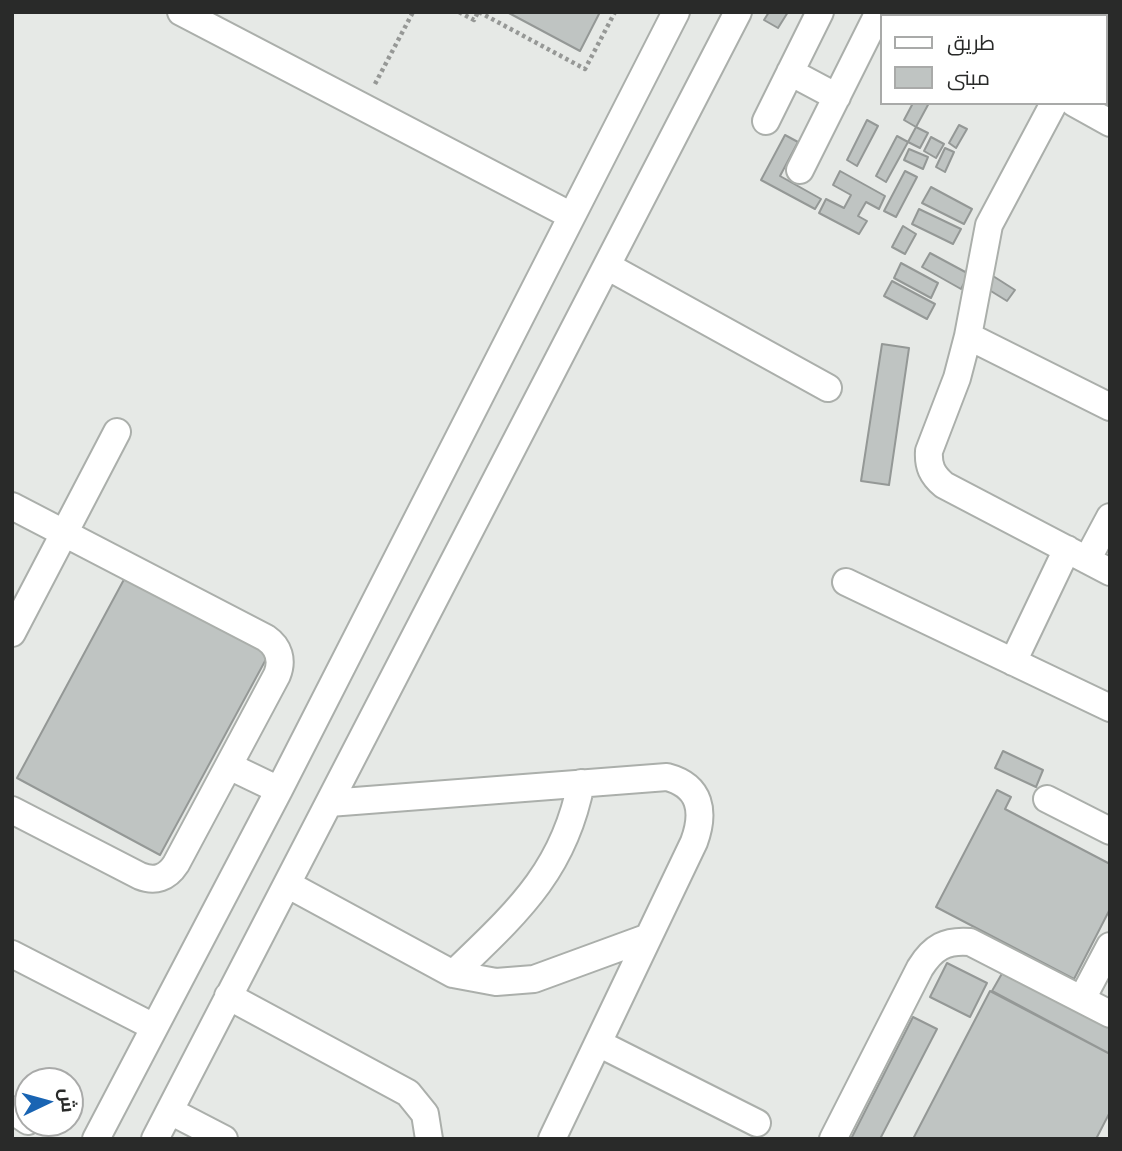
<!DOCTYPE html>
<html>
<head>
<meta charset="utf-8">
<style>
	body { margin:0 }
	#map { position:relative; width:1122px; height:1151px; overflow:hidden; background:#e6e9e6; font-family:Manrope,Cairo,sans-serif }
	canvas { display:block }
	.frame { position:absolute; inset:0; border:14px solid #292a29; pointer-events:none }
	.legend { position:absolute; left:880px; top:14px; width:228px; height:91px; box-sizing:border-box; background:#fff; border:2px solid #a9aaa9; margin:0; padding:9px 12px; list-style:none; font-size:21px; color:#292a29 }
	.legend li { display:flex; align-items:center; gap:14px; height:35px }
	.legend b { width:35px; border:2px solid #a9aaa9 }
	.north { position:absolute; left:14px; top:1067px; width:70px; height:70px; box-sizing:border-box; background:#fff; border:2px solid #a9aaa9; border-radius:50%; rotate:85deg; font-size:19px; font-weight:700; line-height:28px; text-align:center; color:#292a29 }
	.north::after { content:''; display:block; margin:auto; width:24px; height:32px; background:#1964b3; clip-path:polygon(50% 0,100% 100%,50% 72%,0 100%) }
</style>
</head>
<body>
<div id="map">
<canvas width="1122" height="1151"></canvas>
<div class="frame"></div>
<ul class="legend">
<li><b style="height:9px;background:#fff"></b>طريق</li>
<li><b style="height:19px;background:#bfc4c2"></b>مبنى</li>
</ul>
<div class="north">ش</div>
</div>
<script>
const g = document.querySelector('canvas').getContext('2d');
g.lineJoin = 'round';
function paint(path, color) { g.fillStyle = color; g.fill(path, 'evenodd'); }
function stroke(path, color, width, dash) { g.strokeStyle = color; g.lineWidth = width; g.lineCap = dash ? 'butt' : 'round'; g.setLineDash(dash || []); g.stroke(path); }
const building = new Path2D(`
	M 507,12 L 600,12 L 580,51 Z
	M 769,12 L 788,12 L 778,28 L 764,20 Z
	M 1002,12 L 1110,12 L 1110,68 L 1106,66 L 1106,16 L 1008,16 Z
	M 913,103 L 929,103 L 916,127 L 904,120 Z
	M 867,120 L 878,126 L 857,166 L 847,160 Z
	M 959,125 L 967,129 L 956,148 L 949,143 Z
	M 916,127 L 928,133 L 920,148 L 908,142 Z
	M 785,135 L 798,142 L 780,176 L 821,199 L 815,209 L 761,180 Z
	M 897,136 L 908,142 L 886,182 L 876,176 Z
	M 931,137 L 944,144 L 936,158 L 924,151 Z
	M 945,148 L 954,152 L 945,172 L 936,167 Z
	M 909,149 L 928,157 L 923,169 L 904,160 Z
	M 840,171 L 885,196 L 879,209 L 866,202 L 858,216 L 867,221 L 859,234 L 819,213 L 826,199 L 844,208 L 851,195 L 833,185 Z
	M 905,171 L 917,177 L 896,217 L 884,211 Z
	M 931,187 L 972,209 L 964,224 L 922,203 Z
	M 919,209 L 961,229 L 953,244 L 912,224 Z
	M 903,226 L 916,234 L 905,254 L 892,247 Z
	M 930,253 L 969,274 L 961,289 L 922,267 Z
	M 901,263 L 938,283 L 931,298 L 894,278 Z
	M 993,276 L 1015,290 L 1007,301 L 986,288 Z
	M 892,281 L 935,304 L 927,319 L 884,296 Z
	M 882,344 L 909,348 L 889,485 L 861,481 Z
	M 128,572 L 271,650 L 160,855 L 17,778 Z
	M 1003,751 L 1043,770 L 1036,787 L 995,768 Z
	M 997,790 L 1011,797 L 1005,809 L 1110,864 L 1110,909 L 1074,979 L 936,907 Z
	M 947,963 L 987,983 L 970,1017 L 930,997 Z
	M 1004,970 L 1110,1026 L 1110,1054 L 992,991 Z
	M 990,991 L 1110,1054 L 1110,1112 L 1096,1139 L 913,1139 Z
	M 913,1017 L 937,1029 L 880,1139 L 851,1139 Z`);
const path = new Path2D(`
	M 459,12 L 474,20 L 478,12
	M 479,12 L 585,69 L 615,12
	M 375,84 L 413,12`);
const minor = new Path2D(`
	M 181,12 L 570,215
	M 907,12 L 914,16
	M 790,72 L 837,97
	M 1054,103 L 989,225 L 968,336 L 957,378 L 929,451 C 928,466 932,475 944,485 L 1110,572
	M 1074,103 L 1110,123
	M 766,121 L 820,12
	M 800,170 L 879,12
	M 607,266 L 828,388
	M 968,336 L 1110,407
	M 12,506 L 266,638 C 279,647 283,660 277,675 L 176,864 C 167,878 155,882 140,876 L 12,810
	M 1087,560 L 1110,517
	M 846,582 L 1110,708
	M 12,633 L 117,432
	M 1013,662 L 1067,549
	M 229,766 L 279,790
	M 1047,799 L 1110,831
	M 329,803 L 667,777 C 701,786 705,812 694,842 L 552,1139
	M 287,884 L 453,974 L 496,982 L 534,979 L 646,938
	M 12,954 L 154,1027
	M 453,974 C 515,914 564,872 581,783
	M 228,996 L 408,1093 L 425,1114 L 429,1139
	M 1082,999 L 1110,946
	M 598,1043 L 757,1123
	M 12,1110 L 28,1121
	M 170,1111 L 224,1139
	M 96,1139 L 279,790 L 676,12
	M 155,1139 L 738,12
	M 833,1139 L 920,968 C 933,947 946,940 970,942 L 1110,1014`);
paint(building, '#bfc4c2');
stroke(building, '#949896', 2);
stroke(minor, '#abafab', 30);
stroke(path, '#969896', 4.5, [3.5, 3.5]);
stroke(minor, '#fff', 26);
</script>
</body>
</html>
